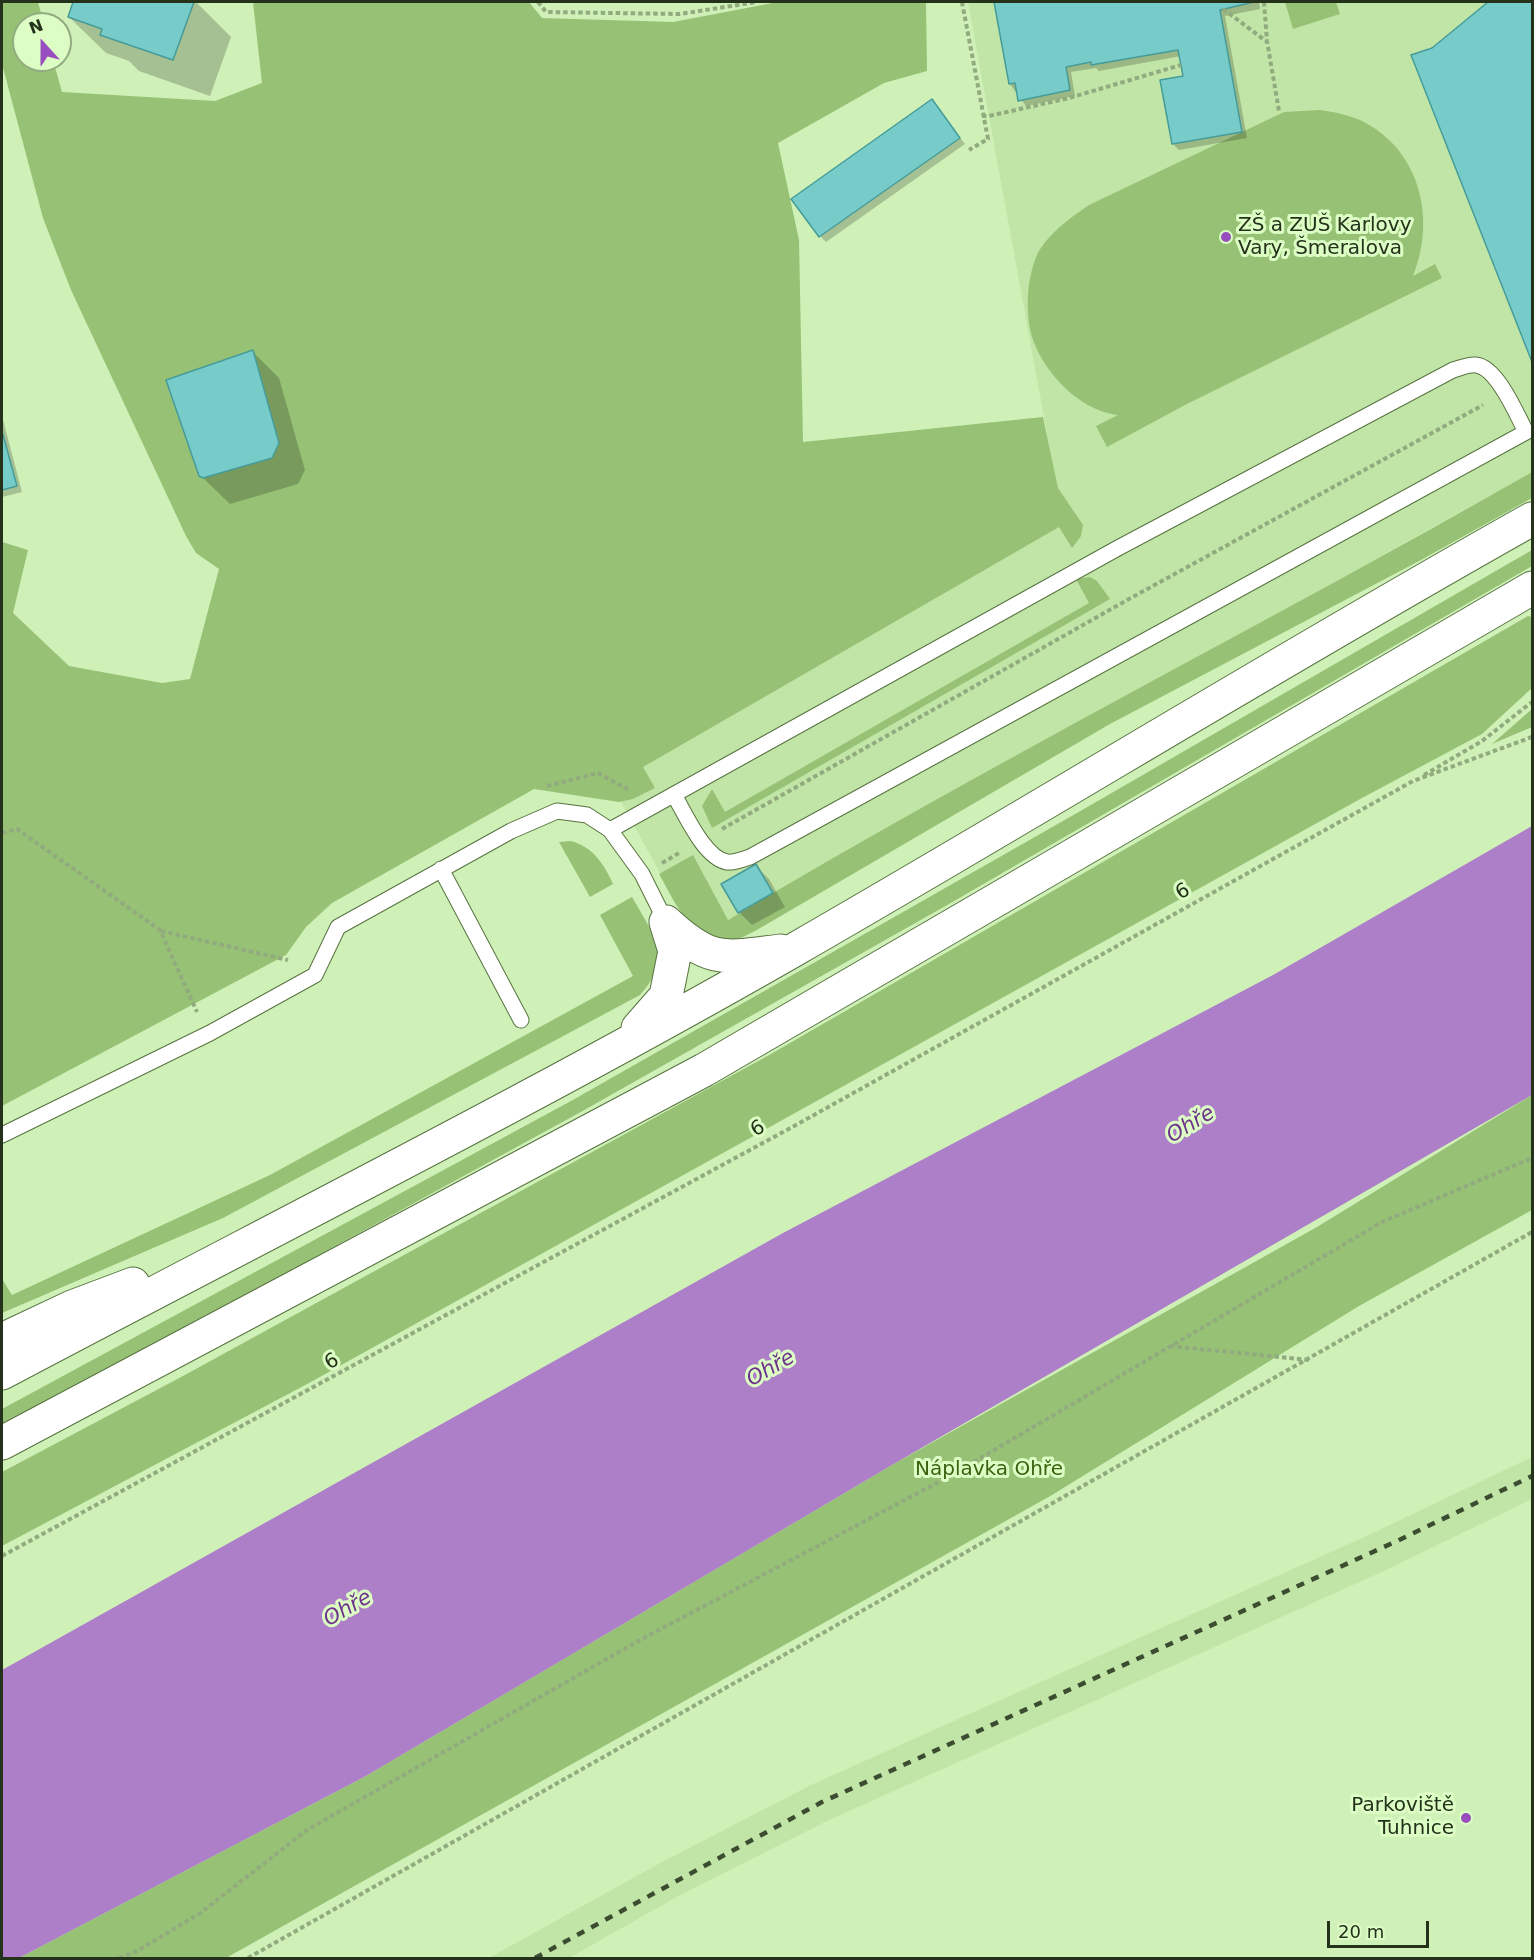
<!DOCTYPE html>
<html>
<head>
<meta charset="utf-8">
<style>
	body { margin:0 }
	#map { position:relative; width:1534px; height:1960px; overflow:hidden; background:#cff0b7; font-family:"DejaVu Sans",sans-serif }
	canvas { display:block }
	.frame { position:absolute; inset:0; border:3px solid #24311b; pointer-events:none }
	.north { position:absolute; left:12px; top:12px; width:60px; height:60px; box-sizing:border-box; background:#dcfdc4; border:2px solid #92ab80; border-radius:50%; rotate:339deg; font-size:16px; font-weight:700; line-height:24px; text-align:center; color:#24311b }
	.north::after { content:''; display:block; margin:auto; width:21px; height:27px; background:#984dbf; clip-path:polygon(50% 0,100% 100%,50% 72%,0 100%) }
	.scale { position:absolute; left:1327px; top:1921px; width:102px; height:27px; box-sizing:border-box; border:3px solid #24311b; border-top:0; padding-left:8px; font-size:18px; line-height:21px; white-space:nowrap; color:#24311b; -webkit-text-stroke:4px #dcfdc4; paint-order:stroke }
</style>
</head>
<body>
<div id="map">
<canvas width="1534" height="1960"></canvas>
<div class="frame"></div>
<div class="north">N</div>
<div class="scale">20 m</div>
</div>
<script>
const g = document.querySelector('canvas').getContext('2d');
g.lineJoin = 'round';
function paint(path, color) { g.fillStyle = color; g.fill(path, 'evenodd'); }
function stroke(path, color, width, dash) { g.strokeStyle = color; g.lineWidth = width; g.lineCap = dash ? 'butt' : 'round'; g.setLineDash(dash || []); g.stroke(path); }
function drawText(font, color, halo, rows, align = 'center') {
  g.font = font + ' "DejaVu Sans",sans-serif'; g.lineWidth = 6; g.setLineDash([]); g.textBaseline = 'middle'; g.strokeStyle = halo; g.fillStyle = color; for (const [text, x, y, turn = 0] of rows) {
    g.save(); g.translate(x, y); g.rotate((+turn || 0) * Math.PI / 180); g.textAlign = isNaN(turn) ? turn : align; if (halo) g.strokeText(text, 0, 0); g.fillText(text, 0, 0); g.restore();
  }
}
const built = new Path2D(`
	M 968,2 L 1532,2 L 1532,472 L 727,920 L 689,926 L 588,741 L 1057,488 Z
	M 1532,1457 L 1532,1499 L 1384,1571 L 829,1820 L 680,1895 L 569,1958 L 489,1958 L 662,1862 L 811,1785 L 1371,1534 Z`);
const green = new Path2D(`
	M 2,2 L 38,2 L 44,24 L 24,24 L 24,60 L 53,60 L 62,92 L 215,101 L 262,83 L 253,2 L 529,2 L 542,18 L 673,22 L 778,2 L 926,2 L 927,71 L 884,83 L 778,143 L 799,240 L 803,442 L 1043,417 L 1058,488 L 1083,525 L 1081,536 L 1072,548 L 1059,527 L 643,767 L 655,788 L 633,799 L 619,802 L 534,789 L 332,903 L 306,927 L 286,955 L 2,1106 L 2,542 L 28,550 L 13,613 L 69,666 L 162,683 L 190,679 L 219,569 L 196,553 L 186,536 L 71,290 L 43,218 L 2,64 Z
	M 1285,2 L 1336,2 L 1340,14 L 1293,29 Z
	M 1319,110 C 1335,112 1350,115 1364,122 C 1421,152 1436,220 1413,276 L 1435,264 L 1442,278 L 1185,405 L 1107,447 L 1096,426 L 1118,415 C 1078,411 1038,367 1030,329 C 1026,307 1027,282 1035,260 C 1043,237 1070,218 1089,205 L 1284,112 Z
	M 1532,472 L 1532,498 L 1421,560 L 1110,724 L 755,931 C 747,935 738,940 729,941 C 692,945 674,900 659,874 L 693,855 L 728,920 C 991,762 1266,624 1532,472 Z
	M 1532,550 L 1532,566 L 949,904 L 579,1113 L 231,1303 L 2,1424 L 2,1409 L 571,1101 L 1077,813 Z
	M 1090,577 L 1097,581 L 1110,599 L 712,828 L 702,806 L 712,789 L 725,812 L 1089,603 L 1076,579 Z
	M 1528,616 L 1532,617 L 1532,688 L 1482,734 L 1362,798 L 309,1383 L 2,1546 L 2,1472 L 183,1376 L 771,1054 Z
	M 1532,709 L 1532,727 L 1492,744 Z
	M 571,841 C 593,847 604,864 613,884 L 590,897 L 559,842 Z
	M 632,897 C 653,934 674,958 640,995 L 223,1218 L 2,1313 L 2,1279 L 12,1295 L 270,1175 L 633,976 L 600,915 Z
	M 1532,1095 L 1532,1210 L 1359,1306 L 1052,1495 L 226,1958 L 19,1958 L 366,1776 L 892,1465 L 1317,1227 Z`);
const water = new Path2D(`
	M 1532,826 L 1532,1095 L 892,1465 L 366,1776 L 19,1958 L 2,1958 L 2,1670 L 783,1233 L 1273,975 Z`);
const shadow = new Path2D(`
	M 75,2 L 196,2 L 231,37 L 210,96 L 139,71 L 129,61 L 106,53 L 69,17 Z
	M 996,2 L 1259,2 L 1260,9 L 1225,16 L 1247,138 L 1179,150 L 1173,144 L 1184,77 L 1181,56 L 1099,71 L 1096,68 L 1071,72 L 1075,96 L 1026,106 L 1010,84 Z
	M 1491,2 L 1532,2 L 1532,360 L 1413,56 L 1433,50 Z
	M 932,101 L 965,144 L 826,242 L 820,236 Z
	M 253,352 L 279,378 L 305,470 L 298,484 L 230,504 L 200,475 Z
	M 2,416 L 22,492 L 2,497 Z
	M 756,866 L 769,879 L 785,907 L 752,925 L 739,912 Z`);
const building = new Path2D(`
	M 73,2 L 194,2 L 173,60 L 100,35 L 102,29 L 68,17 Z
	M 994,2 L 1254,2 L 1220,10 L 1242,132 L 1172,144 L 1160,80 L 1183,76 L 1178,50 L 1091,65 L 1091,62 L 1066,67 L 1070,90 L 1018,101 L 1015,83 L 1009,84 Z
	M 1488,2 L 1532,2 L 1532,362 L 1411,55 L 1432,48 Z
	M 932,99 L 960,138 L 819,237 L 791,199 Z
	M 253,350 L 279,443 L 272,458 L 203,478 L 199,476 L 166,380 Z
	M 2,431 L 17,486 L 2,490 Z
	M 756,864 L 773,893 L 738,913 L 721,884 Z`);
const path = new Path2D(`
	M 538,2 L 546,12 L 680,14 L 757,2
	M 962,2 L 988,139 L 969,150
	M 1264,2 L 1267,41 L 1279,111
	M 1223,9 L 1266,41
	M 982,116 L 989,116 L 1069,98 L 1181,65
	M 1424,775 L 1482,741 L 1532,702
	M 547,786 L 598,773 L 629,790
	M 722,829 L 1129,599 L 1483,405
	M 2,833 L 17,829 L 160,930 L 197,1012
	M 662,863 L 679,853
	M 161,931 L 288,960
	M 1170,1346 L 1309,1360
	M 2,1556 L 796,1125 L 1413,781 L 1532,737
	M 119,1958 L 135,1952 L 199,1914 L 307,1830 L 640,1640 L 950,1476 L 1382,1222 L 1532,1158
	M 248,1958 L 1532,1232`);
const service = new Path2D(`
	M 610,830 L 1118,548 L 1453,370 C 1460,368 1469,364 1476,365 C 1497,367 1517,415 1526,432 L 750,857 C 743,859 733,863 727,862 C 704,858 685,813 674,795
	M 441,869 L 521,1020
	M 2,1135 L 210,1033 L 315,975 L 338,927 L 511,831 L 557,811 L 587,815 L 610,830 L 642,874 L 666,922`);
const trunk = new Path2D(`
	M 666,922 C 711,964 724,958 781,951
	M 638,1028 L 666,996 L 675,951 L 666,922
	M 2,1340 L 72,1307 L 133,1284
	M 2,1373 C 266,1233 534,1099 794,950 C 1041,808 1284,658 1532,519
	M 2,1443 L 704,1070 L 1532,588`);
const rail = new Path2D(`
	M 535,1958 L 822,1802 L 1397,1541 L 1532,1476`);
const markers = [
	[1226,237,6,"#984dbf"],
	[1466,1818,6,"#984dbf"]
];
const poiNames = [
	["ZŠ a ZUŠ Karlovy",1238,226],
	["Vary, Šmeralova",1238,249],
	["Parkoviště",1454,1806,"right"],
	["Tuhnice",1454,1829,"right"]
];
const streetNames = [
	["6",1183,892,-29],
	["6",758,1129,-29],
	["6",332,1362,-29]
];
const parkNames = [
	["Náplavka Ohře",989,1470]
];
const waterNames = [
	["Ohře",1191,1125,-31],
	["Ohře",771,1369,-30],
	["Ohře",348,1609,-30]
];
paint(built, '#c1e5a6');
paint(green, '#97c275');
paint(water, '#ad7fc8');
paint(shadow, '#0003');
paint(building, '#77ccc9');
stroke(building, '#469c99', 1.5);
stroke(service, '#577340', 17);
stroke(trunk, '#577340', 35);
stroke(path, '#91ab7e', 4, [4.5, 3]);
stroke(service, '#fff', 15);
stroke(trunk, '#fff', 33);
stroke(rail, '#3c4c31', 4.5, [8, 8]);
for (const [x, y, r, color] of markers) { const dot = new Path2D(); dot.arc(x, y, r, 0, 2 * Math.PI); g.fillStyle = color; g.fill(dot); stroke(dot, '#dcfdc4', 2); }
drawText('20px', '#24311b', '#dcfdc4', poiNames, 'left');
drawText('20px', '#24311b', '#dcfdc4', streetNames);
drawText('20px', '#3b6210', '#dcfdc4', parkNames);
drawText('italic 21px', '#6e348c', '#dcfdc4', waterNames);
</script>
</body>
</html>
